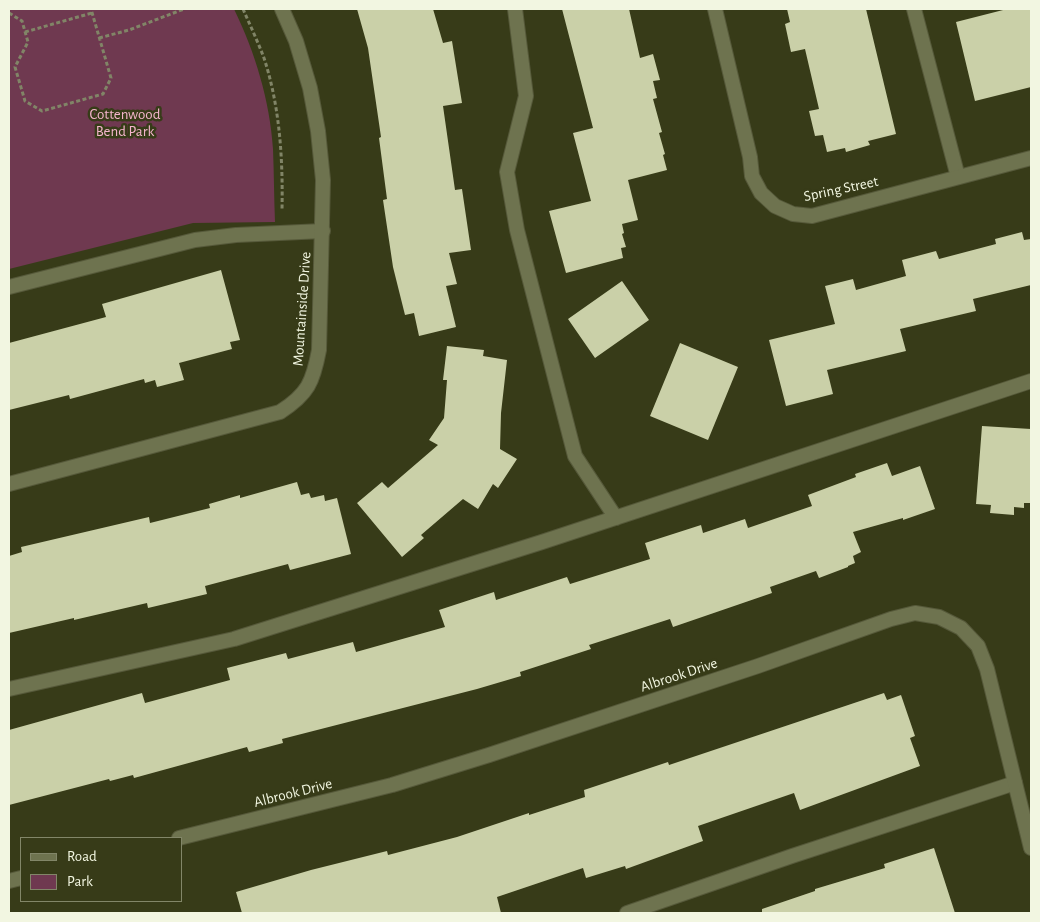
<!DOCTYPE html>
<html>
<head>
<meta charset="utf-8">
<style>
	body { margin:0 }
	#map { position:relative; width:1040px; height:922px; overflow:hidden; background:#373b18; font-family:"Alegreya Sans",sans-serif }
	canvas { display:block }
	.frame { position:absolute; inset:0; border:10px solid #f2f6e1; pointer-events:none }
	.legend { position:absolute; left:20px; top:837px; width:162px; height:65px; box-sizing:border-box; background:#373b18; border:1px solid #828668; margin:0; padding:6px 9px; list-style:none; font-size:15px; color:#f2f6e1 }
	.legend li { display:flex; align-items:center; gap:10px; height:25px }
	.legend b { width:25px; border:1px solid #828668 }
</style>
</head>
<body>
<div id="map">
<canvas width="1040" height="922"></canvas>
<div class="frame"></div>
<ul class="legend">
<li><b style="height:6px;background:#6e734f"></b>Road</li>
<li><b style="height:14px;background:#6f3950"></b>Park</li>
</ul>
</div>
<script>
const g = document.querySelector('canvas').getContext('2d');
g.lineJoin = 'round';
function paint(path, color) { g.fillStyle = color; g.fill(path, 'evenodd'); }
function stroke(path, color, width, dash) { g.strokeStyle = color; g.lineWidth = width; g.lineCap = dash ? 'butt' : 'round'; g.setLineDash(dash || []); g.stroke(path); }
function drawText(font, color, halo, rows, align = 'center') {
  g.font = font + ' "Alegreya Sans",sans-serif'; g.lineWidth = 5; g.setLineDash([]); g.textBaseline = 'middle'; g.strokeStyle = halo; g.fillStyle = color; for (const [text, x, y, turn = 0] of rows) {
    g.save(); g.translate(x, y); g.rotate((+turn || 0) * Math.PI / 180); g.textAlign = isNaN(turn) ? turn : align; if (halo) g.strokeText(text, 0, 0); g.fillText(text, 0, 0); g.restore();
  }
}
const green = new Path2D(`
	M 9,9 L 234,9 C 255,52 270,101 273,149 C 274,173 274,198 275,222 L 193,223 L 9,269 Z`);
const building = new Path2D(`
	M 357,9 L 433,9 L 443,43 L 452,41 L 462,103 L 443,106 L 455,190 L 462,189 L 471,250 L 449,253 L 457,284 L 446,286 L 456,327 L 419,336 L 414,313 L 405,315 L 393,267 L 383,200 L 387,199 L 379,138 L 381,137 L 368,48 Z
	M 562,9 L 629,9 L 640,58 L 653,54 L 660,80 L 653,81 L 657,98 L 653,99 L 662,132 L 659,133 L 665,154 L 663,155 L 667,170 L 628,180 L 638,220 L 622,224 L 624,233 L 622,234 L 626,247 L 621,248 L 623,258 L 566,273 L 549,211 L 591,201 L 573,133 L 593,128 Z
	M 787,9 L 866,9 L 896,134 L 868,141 L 870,145 L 846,152 L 845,148 L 827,152 L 823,135 L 815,136 L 809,111 L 819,109 L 805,49 L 791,52 L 785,24 L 790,22 Z
	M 1007,9 L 1031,9 L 1031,87 L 975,101 L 956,22 Z
	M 1022,232 L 1024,240 L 1031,239 L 1031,285 L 973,299 L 976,311 L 900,329 L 906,351 L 827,370 L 833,394 L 786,406 L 769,340 L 835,324 L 825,286 L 853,279 L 856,290 L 906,276 L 902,260 L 936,251 L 939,259 L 996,244 L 995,239 Z
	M 221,270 L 240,340 L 230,342 L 232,349 L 179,363 L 184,380 L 157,387 L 155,380 L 145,383 L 144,379 L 70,399 L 69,395 L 9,410 L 9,343 L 106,317 L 102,304 Z
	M 622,281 L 649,320 L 595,358 L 568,319 Z
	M 680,343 L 738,367 L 708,440 L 650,416 Z
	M 447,346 L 484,350 L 483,356 L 507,360 L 501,413 L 500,449 L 517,459 L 498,488 L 493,484 L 478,509 L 463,499 L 421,535 L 424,538 L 402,557 L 357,503 L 382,482 L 388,488 L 438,445 L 429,440 L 444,418 L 447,380 L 443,380 Z
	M 982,426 L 1031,429 L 1031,503 L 1024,503 L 1024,508 L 1014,507 L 1014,515 L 990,513 L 991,505 L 976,504 Z
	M 887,463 L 892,476 L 920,466 L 935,509 L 903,520 L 903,518 L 853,532 L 861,552 L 853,556 L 855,563 L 848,566 L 848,567 L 819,578 L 816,571 L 770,587 L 772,593 L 673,627 L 670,619 L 589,645 L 591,649 L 520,672 L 521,676 L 477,689 L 282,739 L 283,743 L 249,752 L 247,747 L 134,778 L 133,775 L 110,781 L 109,779 L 9,805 L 9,730 L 142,693 L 145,703 L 230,680 L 227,668 L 286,653 L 288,659 L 353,642 L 356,652 L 445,627 L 439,610 L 494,592 L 496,600 L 567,577 L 570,584 L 650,559 L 645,543 L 701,525 L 703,533 L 745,519 L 748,528 L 812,506 L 808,495 L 856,477 L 855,474 Z
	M 297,482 L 301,495 L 309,493 L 311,498 L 324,495 L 325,501 L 337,498 L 351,554 L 290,570 L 288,564 L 205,586 L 207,594 L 148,608 L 147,603 L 74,620 L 74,618 L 9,633 L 9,556 L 22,552 L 21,547 L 149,517 L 150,523 L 210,508 L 209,504 L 240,495 L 240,498 Z
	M 884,693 L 887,700 L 901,695 L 915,736 L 910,738 L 920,766 L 800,810 L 794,793 L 698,826 L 703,841 L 626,869 L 625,866 L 586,878 L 583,868 L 497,897 L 501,913 L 242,913 L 236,892 L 311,870 L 387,851 L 388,855 L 457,837 L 529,813 L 529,815 L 585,797 L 584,790 L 668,762 L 669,765 Z
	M 934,848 L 955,913 L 762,913 L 762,909 L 815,891 L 815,889 L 885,868 L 884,864 Z`);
const path = new Path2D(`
	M 243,9 C 250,25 258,42 264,58 C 280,107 283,160 282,210
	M 9,13 L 22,21 L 28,42 L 15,67 L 25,101 L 42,111 L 103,94 L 111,78 L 91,9
	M 25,32 L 92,13
	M 99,38 L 129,30 L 184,9`);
const service = new Path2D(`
	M 515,9 L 526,96 L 507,172 L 517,230 L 575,456 L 616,518
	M 914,9 L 958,177
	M 9,287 L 195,240 L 236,235 L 323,231
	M 9,689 L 234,639 L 542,542 L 1031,381
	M 627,913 L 792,856 L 1015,783`);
const minor = new Path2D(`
	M 715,9 L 750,157 L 752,176 L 761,193 L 775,206 L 793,214 L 812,216 L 1031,158
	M 9,484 L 280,412 C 308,394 313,382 319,350 L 323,180 L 318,131 L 310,88 L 296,41 L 282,9
	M 179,838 L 392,785 L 489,755 L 758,666 L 891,619 L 915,613 L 939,617 L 961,628 L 978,646 L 987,669 L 1031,848
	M 9,881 L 21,878`);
const parkNames = [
	["Cottenwood",125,114],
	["Bend Park",125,131]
];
const streetNames = [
	["Spring Street",841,189,-12],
	["Mountainside Drive",302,309,-86],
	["Albrook Drive",679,675,-18],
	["Albrook Drive",293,793,-14]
];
paint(green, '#6f3950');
paint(building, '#cad0a8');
stroke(service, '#56593a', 16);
stroke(minor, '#56593a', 16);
stroke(path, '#818567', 3, [4, 2.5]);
stroke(service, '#6e734f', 14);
stroke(minor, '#6e734f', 14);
drawText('15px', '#f5b5cd', '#373b18', parkNames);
drawText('15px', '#f2f6e1', '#373b18', streetNames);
</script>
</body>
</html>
